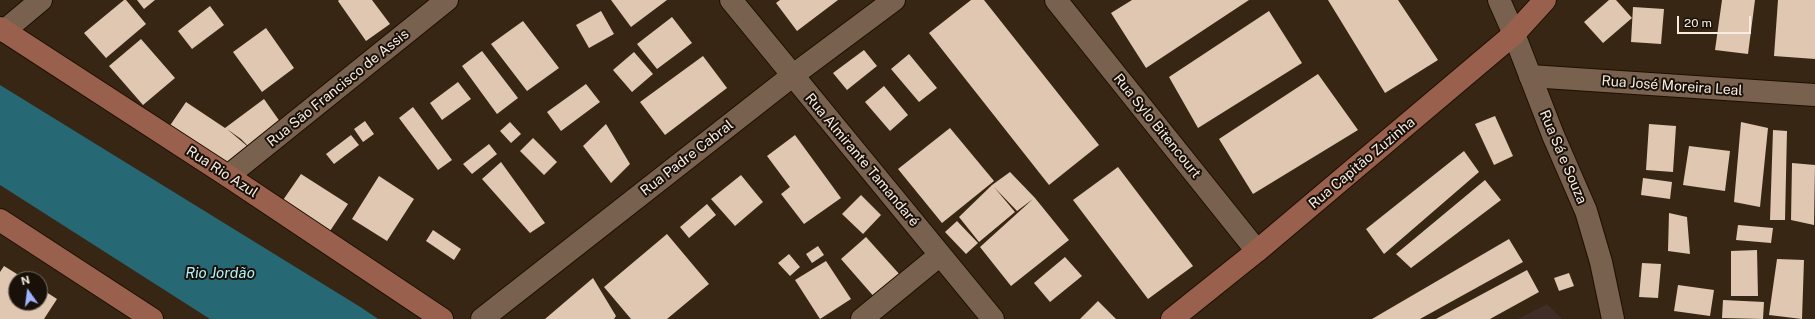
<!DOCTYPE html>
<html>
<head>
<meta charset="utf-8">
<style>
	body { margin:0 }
	#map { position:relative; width:1815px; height:319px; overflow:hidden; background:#382614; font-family:"Public Sans",sans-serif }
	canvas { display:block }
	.north { position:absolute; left:8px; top:271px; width:40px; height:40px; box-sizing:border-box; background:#191109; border:1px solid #72695f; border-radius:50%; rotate:346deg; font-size:11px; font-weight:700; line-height:16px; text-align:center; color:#f8ece1 }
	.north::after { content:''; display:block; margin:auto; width:14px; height:18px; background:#a0b3fd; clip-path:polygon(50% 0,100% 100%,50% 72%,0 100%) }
	.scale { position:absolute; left:1677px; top:16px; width:74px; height:18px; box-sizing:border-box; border:2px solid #f8ece1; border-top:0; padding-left:5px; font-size:12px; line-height:14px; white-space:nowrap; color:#f8ece1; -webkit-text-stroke:3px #191109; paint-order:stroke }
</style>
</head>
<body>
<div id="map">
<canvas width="1815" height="319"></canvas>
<div class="north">N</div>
<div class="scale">20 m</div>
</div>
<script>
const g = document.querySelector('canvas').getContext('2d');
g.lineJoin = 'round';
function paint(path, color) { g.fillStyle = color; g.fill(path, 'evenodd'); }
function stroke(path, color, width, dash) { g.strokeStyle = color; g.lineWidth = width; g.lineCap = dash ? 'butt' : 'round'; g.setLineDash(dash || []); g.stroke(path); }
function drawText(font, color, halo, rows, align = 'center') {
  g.font = font + ' "Public Sans",sans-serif'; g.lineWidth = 4; g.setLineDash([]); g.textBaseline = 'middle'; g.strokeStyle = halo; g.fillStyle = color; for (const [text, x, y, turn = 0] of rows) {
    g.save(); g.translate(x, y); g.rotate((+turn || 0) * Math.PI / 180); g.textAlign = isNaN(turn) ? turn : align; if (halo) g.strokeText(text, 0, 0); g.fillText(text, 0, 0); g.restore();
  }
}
const education = new Path2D(`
	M 1547,304 L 1562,319 L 1518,319 Z`);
const water = new Path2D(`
	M 0,85 L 362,308 L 378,319 L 210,319 L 0,185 Z`);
const building = new Path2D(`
	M 124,0 L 126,0 L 146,24 L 106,58 L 84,33 Z
	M 137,0 L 155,0 L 144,9 Z
	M 339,0 L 372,0 L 390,24 L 366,41 L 338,1 Z
	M 611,0 L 667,0 L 631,27 Z
	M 780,0 L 838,0 L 797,31 L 776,3 Z
	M 971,0 L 984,0 L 1099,145 L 1049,185 L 929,33 Z
	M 1132,0 L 1249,0 L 1146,68 L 1111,13 Z
	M 1328,0 L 1398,0 L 1438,60 L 1385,93 Z
	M 1609,0 L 1616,0 L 1632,18 L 1603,43 L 1584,22 Z
	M 1722,0 L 1755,0 L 1748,54 L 1715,50 Z
	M 1778,0 L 1815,0 L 1815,59 L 1774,56 Z
	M 210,6 L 224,25 L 192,49 L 178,31 Z
	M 1633,7 L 1664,9 L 1661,44 L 1631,42 Z
	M 601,11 L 614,34 L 589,48 L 576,25 Z
	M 1269,11 L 1302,63 L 1198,128 L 1169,77 Z
	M 672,17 L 692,43 L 657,69 L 637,44 Z
	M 523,21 L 559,68 L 527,91 L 491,44 Z
	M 266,28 L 294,68 L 262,92 L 233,52 Z
	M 141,39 L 175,78 L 143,105 L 109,66 Z
	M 864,50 L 877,66 L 847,90 L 833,73 Z
	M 482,51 L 518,98 L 497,114 L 462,66 Z
	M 634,52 L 653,74 L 632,92 L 613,70 Z
	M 909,54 L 937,88 L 919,102 L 891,69 Z
	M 703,56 L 727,88 L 665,135 L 640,102 Z
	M 1318,74 L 1358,130 L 1253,194 L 1219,139 Z
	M 458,82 L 471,99 L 442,120 L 430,103 Z
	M 586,84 L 600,102 L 561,131 L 547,112 Z
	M 884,86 L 908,115 L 890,131 L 865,102 Z
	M 264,99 L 283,126 L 252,150 L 241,139 L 227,129 L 253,151 L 223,165 L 169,127 L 186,102 L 225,128 Z
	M 413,107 L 452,160 L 438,170 L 399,118 Z
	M 1495,116 L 1513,156 L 1494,165 L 1475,124 Z
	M 365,121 L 374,134 L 363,142 L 354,129 Z
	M 510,122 L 521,134 L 511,143 L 500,131 Z
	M 1741,122 L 1768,128 L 1760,207 L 1734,202 Z
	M 606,124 L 630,164 L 611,183 L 583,146 Z
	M 1649,124 L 1676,126 L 1673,172 L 1646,170 Z
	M 950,128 L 994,181 L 942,223 L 898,169 Z
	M 1773,130 L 1787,131 L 1785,220 L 1770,220 Z
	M 351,135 L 359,145 L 334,164 L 326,154 Z
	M 795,135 L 841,198 L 804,224 L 781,194 L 790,187 L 767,156 Z
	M 533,138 L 557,162 L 544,175 L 520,151 Z
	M 489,144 L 497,154 L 472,174 L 463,164 Z
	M 1689,146 L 1730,151 L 1725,191 L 1683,185 Z
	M 1464,151 L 1479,172 L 1384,254 L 1366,229 Z
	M 501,162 L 545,223 L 530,233 L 482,179 Z
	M 1792,163 L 1815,165 L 1814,225 L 1791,220 Z
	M 1118,167 L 1193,266 L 1148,299 L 1073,200 Z
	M 1010,172 L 1035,198 L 1069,240 L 1011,286 L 980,247 L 1033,199 L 1017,211 L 994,187 L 1015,212 L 979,242 L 959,217 L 992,185 Z
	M 301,174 L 348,204 L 328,234 L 281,203 Z
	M 741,175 L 763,202 L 735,226 L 711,199 Z
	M 379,176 L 414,199 L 387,241 L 352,219 Z
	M 1643,178 L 1672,182 L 1670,199 L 1641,195 Z
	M 1485,180 L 1501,200 L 1411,268 L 1396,254 Z
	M 861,195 L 881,215 L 863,234 L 842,214 Z
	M 707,204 L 716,215 L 689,238 L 680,227 Z
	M 1669,213 L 1687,217 L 1690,254 L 1668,251 Z
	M 957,221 L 978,243 L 966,254 L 945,232 Z
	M 1738,225 L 1773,228 L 1771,243 L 1736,240 Z
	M 433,230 L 461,249 L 454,260 L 426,241 Z
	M 667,234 L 709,284 L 667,319 L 631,319 L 604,287 Z
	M 866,237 L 901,276 L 876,299 L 841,259 Z
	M 1509,239 L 1523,262 L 1420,319 L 1372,319 Z
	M 818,246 L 824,255 L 812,263 L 806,254 Z
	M 1757,250 L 1758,296 L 1731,296 L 1731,251 Z
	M 789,254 L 800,267 L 790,276 L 778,263 Z
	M 1065,257 L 1082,276 L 1050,302 L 1034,283 Z
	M 1777,259 L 1804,260 L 1802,319 L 1769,315 Z
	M 826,261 L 851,299 L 820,319 L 795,280 Z
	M 1642,263 L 1661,264 L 1658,298 L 1639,297 Z
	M 4,266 L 25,279 L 16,279 L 16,303 L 40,303 L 40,288 L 57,299 L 44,319 L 0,319 L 0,272 Z
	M 1527,270 L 1539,292 L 1490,319 L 1436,319 Z
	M 1569,273 L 1574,286 L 1559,291 L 1554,278 Z
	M 593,278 L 616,316 L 614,319 L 545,319 Z
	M 1678,285 L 1714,290 L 1710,316 L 1674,311 Z
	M 1723,300 L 1764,302 L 1763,319 L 1722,318 Z
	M 1098,301 L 1116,319 L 1080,319 Z`);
const minor = new Path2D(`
	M 731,0 L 993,319
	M 1056,0 L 1257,251
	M 4,31 L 41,0
	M 1530,76 L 1815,95
	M 228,176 L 447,0
	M 482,319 L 792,76 L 894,0
	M 862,319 L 940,255`);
const tertiary = new Path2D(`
	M 1499,0 L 1514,34 L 1553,135 L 1586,211 L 1601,262 L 1613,319`);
const secondary = new Path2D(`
	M 0,28 L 228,176 L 442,319
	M 0,220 L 152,319
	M 1172,319 L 1257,251 L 1514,34 L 1545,0`);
const streetNames = [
	["Rua José Moreira Leal",1672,86,4],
	["Rua São Francisco de Assis",338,88,-39],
	["Rua Sylo Bitencourt",1157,126,51],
	["Rua Sá e Souza",1563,157,67],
	["Rua Padre Cabral",687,158,-38],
	["Rua Almirante Tamandaré",862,160,50],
	["Rua Capitão Zuzinha",1362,163,-40],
	["Rua Rio Azul",222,172,33]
];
const waterNames = [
	["Rio Jordão",220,273]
];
paint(education, '#402d28');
paint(water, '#266873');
paint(building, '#dfc7b1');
stroke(minor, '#1f0f01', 24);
stroke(tertiary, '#1f0f01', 24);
stroke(secondary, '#1f0f01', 24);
stroke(minor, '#78624f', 22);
stroke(tertiary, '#78624f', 22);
stroke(secondary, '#99614d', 22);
drawText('14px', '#f8ece1', '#191109', streetNames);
drawText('italic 15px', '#adf1fd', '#191109', waterNames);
</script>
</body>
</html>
